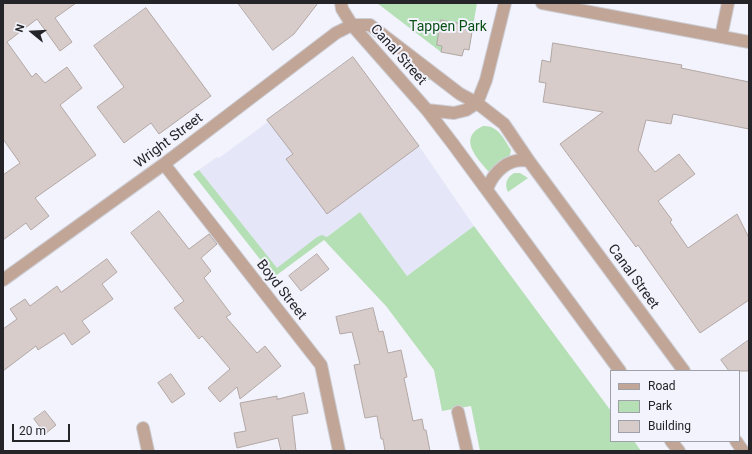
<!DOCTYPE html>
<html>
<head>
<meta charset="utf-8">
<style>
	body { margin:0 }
	#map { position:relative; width:752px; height:454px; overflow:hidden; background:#f2f3fc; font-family:Roboto,sans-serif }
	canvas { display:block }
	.frame { position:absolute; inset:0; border:4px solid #252529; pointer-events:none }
	.legend { position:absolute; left:610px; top:370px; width:130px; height:72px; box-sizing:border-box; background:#f2f3fc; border:1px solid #a0a1a8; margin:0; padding:5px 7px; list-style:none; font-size:12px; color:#252529 }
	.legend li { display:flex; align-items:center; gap:8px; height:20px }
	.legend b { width:20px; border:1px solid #a0a1a8 }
	.north { position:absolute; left:12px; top:12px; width:40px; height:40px; -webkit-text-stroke:3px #f2f3fc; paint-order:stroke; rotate:288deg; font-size:11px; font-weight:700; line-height:16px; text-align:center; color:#252529 }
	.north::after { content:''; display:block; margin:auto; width:14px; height:18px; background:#252529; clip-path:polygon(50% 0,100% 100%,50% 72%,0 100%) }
	.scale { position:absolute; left:12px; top:424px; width:58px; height:18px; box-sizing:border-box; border:2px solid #252529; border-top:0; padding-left:5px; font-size:12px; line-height:14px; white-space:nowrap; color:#252529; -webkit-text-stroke:3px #f2f3fc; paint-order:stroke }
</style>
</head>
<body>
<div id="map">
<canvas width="752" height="454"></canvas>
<div class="frame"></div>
<ul class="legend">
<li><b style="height:5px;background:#c1a698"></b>Road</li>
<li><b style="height:11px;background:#b5dfb5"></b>Park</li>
<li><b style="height:11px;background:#d7ccca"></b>Building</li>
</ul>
<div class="north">N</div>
<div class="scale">20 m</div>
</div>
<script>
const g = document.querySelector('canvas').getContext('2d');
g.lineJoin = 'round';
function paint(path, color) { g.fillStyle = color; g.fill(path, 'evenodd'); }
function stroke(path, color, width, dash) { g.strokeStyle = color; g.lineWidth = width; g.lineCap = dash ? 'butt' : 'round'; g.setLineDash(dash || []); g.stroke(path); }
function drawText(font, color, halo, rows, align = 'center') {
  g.font = font + ' Roboto,sans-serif'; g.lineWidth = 4; g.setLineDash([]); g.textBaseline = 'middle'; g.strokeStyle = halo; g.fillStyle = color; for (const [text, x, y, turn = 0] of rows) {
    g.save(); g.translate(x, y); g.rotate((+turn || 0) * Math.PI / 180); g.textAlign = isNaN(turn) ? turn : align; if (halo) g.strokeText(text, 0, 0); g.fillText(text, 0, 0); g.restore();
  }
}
const built = new Path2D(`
	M 353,57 L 419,146 L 474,226 L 407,276 L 360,212 L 274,277 L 193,174 L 217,157 L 219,158 L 265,124 L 268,121 L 267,119 Z`);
const green = new Path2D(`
	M 377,3 L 477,3 L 469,50 L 464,49 L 462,56 L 441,52 Z
	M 397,56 L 400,56 L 431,80 L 413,78 L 398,60 Z
	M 483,126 C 498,125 504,139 511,150 L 510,155 L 494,170 L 491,172 L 488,171 C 477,158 457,138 483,126 Z
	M 199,170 L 277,268 L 317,237 L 322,235 L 327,237 L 360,212 L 407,276 L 474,226 L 611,411 L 611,441 L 634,441 L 641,451 L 480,451 L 471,406 L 442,411 L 434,370 L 386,306 L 324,240 L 274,277 L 193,174 Z
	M 514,173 L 520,173 L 528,178 L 508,192 C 504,184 507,177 514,173 Z`);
const building = new Path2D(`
	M 3,3 L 76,3 L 55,18 L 72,42 L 60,51 L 37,19 L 7,42 L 32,77 L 36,73 L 45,83 L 67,67 L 82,88 L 60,105 L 96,155 L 35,198 L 49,216 L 31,230 L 26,223 L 3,240 L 3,175 L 20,163 L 3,139 Z
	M 238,3 L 318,3 L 294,34 L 273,50 Z
	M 146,8 L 211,96 L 159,134 L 151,123 L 124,143 L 97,107 L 124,87 L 94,46 Z
	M 441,20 L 473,26 L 469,50 L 464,49 L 462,56 L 441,52 L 442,46 L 437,45 Z
	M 553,43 L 682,65 L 681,68 L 749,82 L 749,129 L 673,114 L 671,124 L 646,120 L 638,150 L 655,172 L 679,154 L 695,174 L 658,201 L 672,220 L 670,222 L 688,248 L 737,214 L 749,238 L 749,300 L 700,333 L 638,245 L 636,247 L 560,144 L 603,112 L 543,102 L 546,83 L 539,82 L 542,60 L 550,62 Z
	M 353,57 L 419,146 L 327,214 L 286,159 L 293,154 L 267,120 Z
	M 159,211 L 189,249 L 209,234 L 217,244 L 201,258 L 211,271 L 204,278 L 231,314 L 226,317 L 257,353 L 265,346 L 281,366 L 240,399 L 237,387 L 220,402 L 208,388 L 230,369 L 202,336 L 199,339 L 174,308 L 184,301 L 131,233 Z
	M 317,254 L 329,269 L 301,291 L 289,276 Z
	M 107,259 L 117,272 L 102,284 L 113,299 L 82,321 L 90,332 L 72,345 L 64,333 L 38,350 L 36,346 L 3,371 L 3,329 L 17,319 L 10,309 L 25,299 L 30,306 L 57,286 L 61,292 Z
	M 373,308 L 379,332 L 383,331 L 388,353 L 401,350 L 407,377 L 404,378 L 413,421 L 422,419 L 424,430 L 426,430 L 430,451 L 385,451 L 383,439 L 381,439 L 377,416 L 365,418 L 354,365 L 360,364 L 352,332 L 340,334 L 336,317 Z
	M 749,340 L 749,371 L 729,371 L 721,360 Z
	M 171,374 L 185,394 L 172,403 L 158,383 Z
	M 304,393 L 308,413 L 292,416 L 296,451 L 281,451 L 278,438 L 237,448 L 234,433 L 246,431 L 240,403 L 277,396 L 277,399 Z
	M 45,411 L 56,425 L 45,434 L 34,419 Z`);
const minor = new Path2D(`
	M 341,3 L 342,9 L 352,25 L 427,110 L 453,144 L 620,371
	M 542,3 L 749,42
	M 721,37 L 728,3
	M 427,110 L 454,113 L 466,110 L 477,103 L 486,80 L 505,3
	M 164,164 L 321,365 L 339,451
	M 487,189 C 494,171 509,157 529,161
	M 3,280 L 164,164 L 336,33 L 352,25 L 370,25 L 460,94 L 477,103 L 504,124 L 529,161 L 684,371
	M 458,412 L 467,451
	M 143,428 L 148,451
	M 671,441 L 679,451
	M 736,441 L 743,451`);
const parkNames = [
	["Tappen Park",448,27]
];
const streetNames = [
	["Canal Street",398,55,48],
	["Wright Street",169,141,-37],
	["Canal Street",633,277,54],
	["Boyd Street",281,290,52]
];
paint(built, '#e5e7f8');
paint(green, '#b5dfb5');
paint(building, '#d7ccca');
stroke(building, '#b2a7a5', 1);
stroke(minor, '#cdced6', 14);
stroke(minor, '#c1a698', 12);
drawText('14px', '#095015', '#f2f3fc', parkNames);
drawText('14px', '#252529', '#f2f3fc', streetNames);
</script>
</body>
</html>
